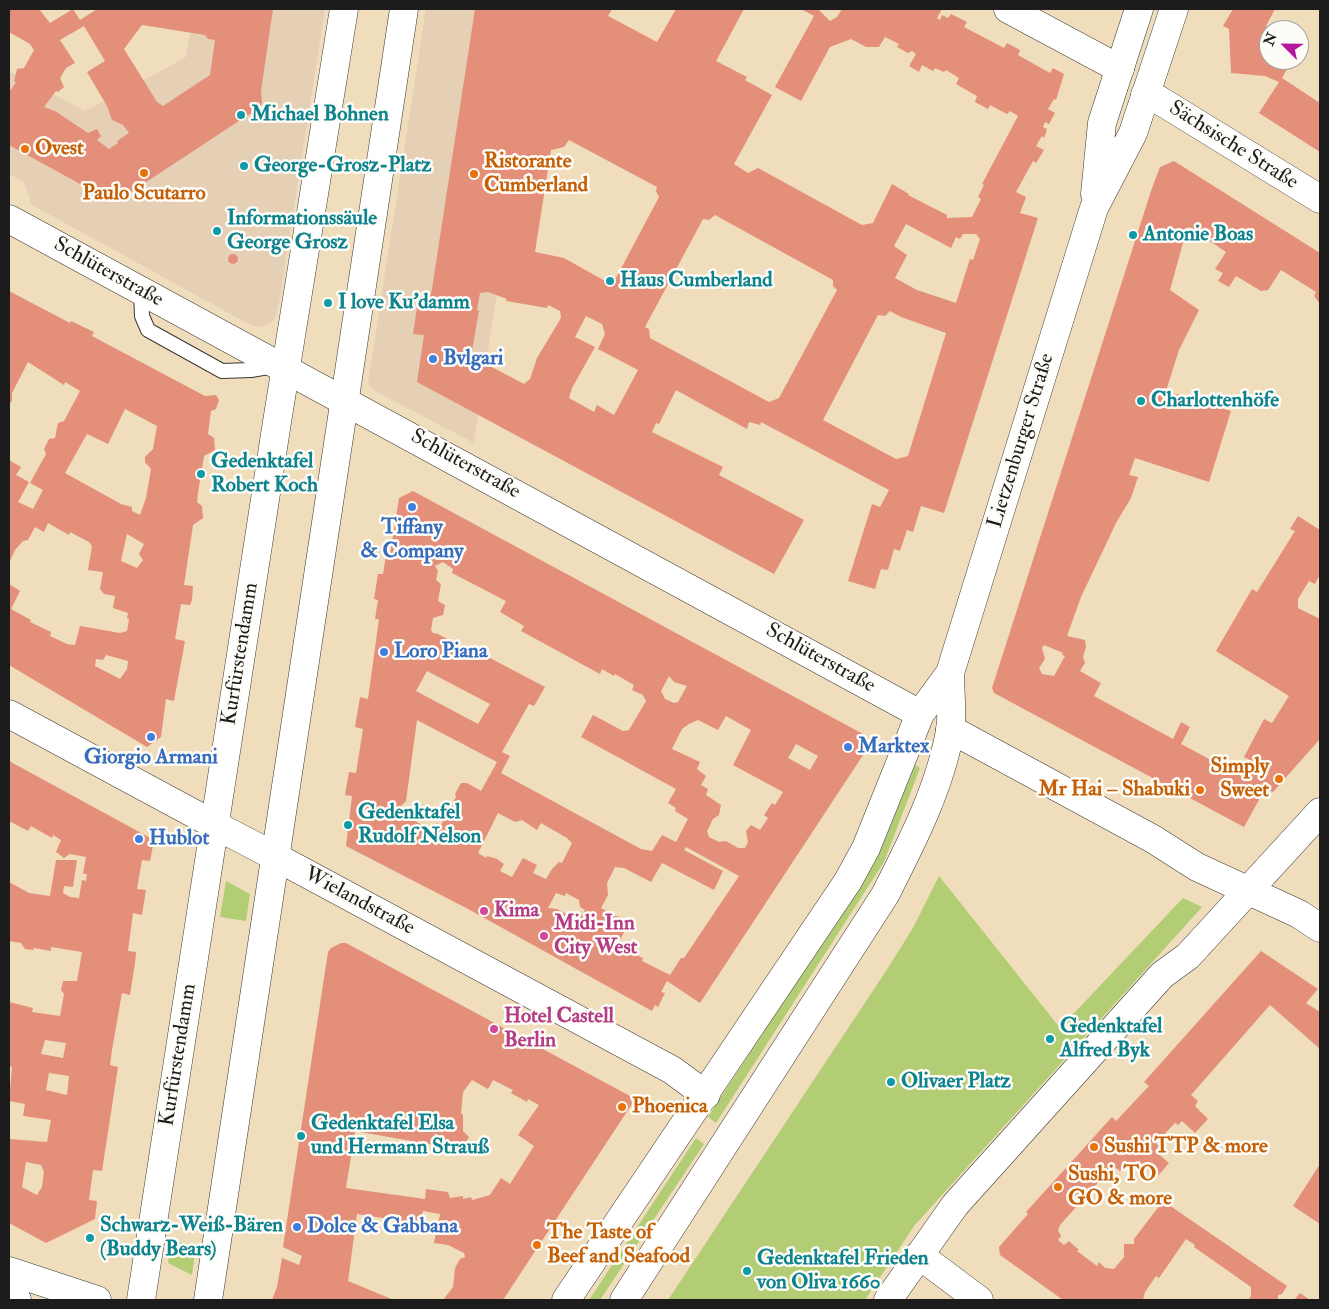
<!DOCTYPE html>
<html>
<head>
<meta charset="utf-8">
<style>
	body { margin:0 }
	#map { position:relative; width:1329px; height:1309px; overflow:hidden; background:#efddbc; font-family:"IM FELL Double Pica",serif }
	canvas { display:block }
	.frame { position:absolute; inset:0; border:10px solid #1c1c1c; pointer-events:none }
	.north { position:absolute; left:1259px; top:20px; width:50px; height:50px; box-sizing:border-box; background:#fdfcf7; border:1px solid #a3a29f; border-radius:50%; rotate:293deg; font-size:14px; font-weight:700; line-height:20px; text-align:center; color:#1c1c1c }
	.north::after { content:''; display:block; margin:auto; width:18px; height:22px; background:#b5179e; clip-path:polygon(50% 0,100% 100%,50% 72%,0 100%) }
</style>
</head>
<body>
<div id="map">
<canvas width="1329" height="1309"></canvas>
<div class="frame"></div>
<div class="north">N</div>
</div>
<script>
const g = document.querySelector('canvas').getContext('2d');
g.lineJoin = 'round';
function paint(path, color) { g.fillStyle = color; g.fill(path, 'evenodd'); }
function stroke(path, color, width, dash) { g.strokeStyle = color; g.lineWidth = width; g.lineCap = dash ? 'butt' : 'round'; g.setLineDash(dash || []); g.stroke(path); }
function drawText(font, color, halo, rows, align = 'center') {
  g.font = font + ' "IM FELL Double Pica",serif'; g.lineWidth = 5; g.setLineDash([]); g.textBaseline = 'middle'; g.strokeStyle = halo; g.fillStyle = color; for (const [text, x, y, turn = 0] of rows) {
    g.save(); g.translate(x, y); g.rotate((+turn || 0) * Math.PI / 180); g.textAlign = isNaN(turn) ? turn : align; if (halo) g.strokeText(text, 0, 0); g.fillText(text, 0, 0); g.restore();
  }
}
const built = new Path2D(`
	M 195,9 L 325,9 L 279,303 L 274,320 L 261,327 L 253,326 L 236,317 L 32,205 L 24,182 L 9,174 L 9,71 L 85,111 L 185,58 Z
	M 426,9 L 540,9 L 474,443 L 373,390 L 368,383 Z`);
const green = new Path2D(`
	M 914,764 L 920,768 L 884,862 L 716,1123 L 708,1117 L 858,888 Z
	M 939,876 L 1060,1028 L 1183,898 L 1202,907 L 914,1226 L 865,1300 L 668,1300 L 886,971 L 913,928 Z
	M 226,881 L 250,894 L 246,921 L 220,917 Z
	M 696,1138 L 704,1144 L 600,1300 L 589,1300 Z
	M 171,1241 L 196,1245 L 192,1275 L 168,1263 Z`);
const building = new Path2D(`
	M 9,9 L 39,9 L 50,23 L 73,9 L 80,20 L 97,9 L 273,9 L 261,91 L 262,103 L 257,111 L 248,115 L 128,194 L 123,200 L 111,201 L 9,145 L 9,88 L 11,90 L 16,82 L 14,81 L 17,69 L 24,68 L 34,50 L 30,44 L 9,32 ZM 142,25 L 205,35 L 208,39 L 215,40 L 210,75 L 163,106 L 157,102 L 124,49 ZM 84,26 L 105,61 L 87,72 L 107,106 L 112,120 L 123,125 L 129,133 L 117,141 L 118,143 L 109,149 L 97,140 L 101,136 L 97,129 L 88,133 L 55,111 L 44,107 L 56,91 L 58,92 L 64,87 L 60,78 L 66,68 L 75,63 L 60,40 Z
	M 475,9 L 612,9 L 608,16 L 657,42 L 676,9 L 744,9 L 716,61 L 747,77 L 745,80 L 772,95 L 734,164 L 748,173 L 758,168 L 862,225 L 873,223 L 892,184 L 909,194 L 908,195 L 947,215 L 947,218 L 972,217 L 981,199 L 978,197 L 984,185 L 982,184 L 1018,116 L 1010,111 L 1007,114 L 990,105 L 988,109 L 975,102 L 977,96 L 956,84 L 959,78 L 946,70 L 944,72 L 935,68 L 933,71 L 922,65 L 919,72 L 909,66 L 916,54 L 912,51 L 908,53 L 897,47 L 899,44 L 885,37 L 879,47 L 866,47 L 851,39 L 830,47 L 801,101 L 775,87 L 814,16 L 801,9 L 818,9 L 830,21 L 837,17 L 842,9 L 942,9 L 937,18 L 940,20 L 942,15 L 948,18 L 951,14 L 967,22 L 964,27 L 1004,48 L 1007,43 L 1020,50 L 1018,55 L 1050,73 L 1053,68 L 1064,74 L 1056,100 L 1054,99 L 1048,109 L 1055,113 L 1049,124 L 1045,122 L 1043,127 L 1047,129 L 1044,138 L 1042,136 L 1036,146 L 1044,150 L 1036,163 L 1033,161 L 1016,192 L 1026,197 L 1020,213 L 1038,218 L 944,513 L 921,506 L 913,532 L 907,530 L 900,551 L 894,549 L 888,570 L 881,569 L 875,589 L 848,581 L 872,504 L 880,507 L 889,490 L 761,422 L 760,425 L 749,422 L 747,429 L 676,390 L 659,424 L 656,423 L 652,432 L 723,467 L 719,475 L 804,520 L 774,574 L 417,382 L 424,335 L 413,334 L 419,294 L 431,295 ZM 569,140 L 657,187 L 656,191 L 659,197 L 616,278 L 605,281 L 564,258 L 535,252 L 551,150 L 564,147 ZM 715,215 L 833,280 L 833,286 L 837,290 L 779,398 L 769,402 L 650,338 L 649,329 L 645,327 L 703,219 L 709,220 ZM 906,224 L 951,248 L 956,237 L 960,239 L 963,234 L 976,234 L 980,239 L 973,260 L 970,259 L 956,303 L 917,290 L 895,278 L 907,255 L 894,246 ZM 488,292 L 507,299 L 506,301 L 547,308 L 548,305 L 560,311 L 561,318 L 537,358 L 530,379 L 524,384 L 471,356 L 479,311 L 477,310 L 480,293 ZM 890,311 L 901,317 L 946,333 L 908,456 L 896,459 L 823,420 L 878,315 L 885,316 ZM 586,316 L 602,324 L 605,334 L 598,349 L 638,370 L 614,415 L 597,405 L 594,412 L 569,398 L 572,388 L 595,347 L 575,337 Z
	M 1233,9 L 1275,9 L 1266,26 L 1273,30 L 1269,30 L 1269,60 L 1292,60 L 1282,78 L 1320,103 L 1320,152 L 1259,113 L 1279,82 L 1265,76 L 1231,73 L 1229,29 L 1223,26 Z
	M 1174,161 L 1320,253 L 1320,304 L 1314,296 L 1316,292 L 1281,270 L 1268,290 L 1261,291 L 1236,276 L 1229,287 L 1218,281 L 1223,273 L 1215,269 L 1226,252 L 1189,227 L 1181,231 L 1179,237 L 1184,239 L 1170,290 L 1199,310 L 1179,350 L 1166,391 L 1231,411 L 1209,482 L 1135,458 L 1129,475 L 1138,477 L 1131,498 L 1116,523 L 1081,597 L 1067,636 L 1085,640 L 1086,647 L 1083,657 L 1085,663 L 1080,671 L 1101,683 L 1094,696 L 1173,739 L 1181,722 L 1190,727 L 1181,744 L 1243,777 L 1252,761 L 1244,757 L 1264,719 L 1272,723 L 1289,696 L 1216,651 L 1252,589 L 1257,592 L 1295,531 L 1290,529 L 1298,516 L 1320,530 L 1320,574 L 1315,584 L 1309,581 L 1298,599 L 1298,608 L 1320,619 L 1320,739 L 1273,792 L 1265,789 L 1244,827 L 994,693 L 992,688 L 1151,191 L 1160,167 ZM 1044,645 L 1063,653 L 1062,655 L 1065,656 L 1054,676 L 1042,674 L 1039,668 L 1045,659 L 1042,648 Z
	M228 259a5 5 0 1 1 10 0a5 5 0 1 1-10 0Z
	M 9,291 L 70,323 L 71,321 L 94,332 L 92,336 L 205,396 L 216,395 L 219,400 L 216,409 L 211,411 L 208,434 L 214,438 L 215,450 L 204,456 L 198,493 L 197,502 L 202,506 L 203,518 L 193,525 L 184,585 L 193,586 L 192,600 L 190,605 L 181,604 L 175,639 L 185,641 L 174,701 L 166,699 L 161,737 L 147,747 L 9,665 L 9,584 L 20,591 L 11,609 L 31,620 L 30,622 L 51,632 L 50,636 L 67,644 L 75,645 L 80,626 L 120,633 L 127,631 L 129,619 L 127,618 L 128,613 L 113,608 L 115,596 L 104,594 L 100,589 L 103,572 L 88,570 L 92,546 L 89,542 L 70,532 L 69,535 L 48,523 L 44,532 L 35,527 L 28,540 L 23,541 L 15,550 L 9,563 L 9,460 L 21,467 L 16,475 L 29,482 L 18,502 L 33,509 L 43,490 L 30,483 L 46,454 L 44,449 L 49,439 L 55,438 L 58,423 L 64,421 L 80,391 L 65,382 L 64,385 L 28,362 L 12,393 L 12,401 L 9,404 ZM 125,409 L 157,426 L 153,449 L 145,457 L 145,462 L 151,469 L 146,498 L 140,515 L 132,511 L 132,507 L 121,504 L 65,473 L 87,434 L 108,444 ZM 127,534 L 144,544 L 139,554 L 143,560 L 137,568 L 121,561 ZM 106,655 L 128,661 L 127,669 L 120,679 L 95,666 L 96,659 L 103,660 Z
	M 413,491 L 863,734 L 868,740 L 867,749 L 700,1003 L 667,981 L 661,992 L 665,993 L 658,1007 L 655,1005 L 652,1011 L 470,910 L 346,846 L 352,796 L 345,795 L 349,772 L 356,773 L 363,729 L 355,727 L 360,697 L 368,699 L 379,619 L 375,619 L 378,600 L 374,599 L 378,574 L 383,574 L 386,555 L 390,555 L 399,498 ZM 443,562 L 453,569 L 452,573 L 506,601 L 500,612 L 524,626 L 521,631 L 600,674 L 602,669 L 614,676 L 615,674 L 634,685 L 632,690 L 643,695 L 646,701 L 629,730 L 623,731 L 593,715 L 581,737 L 676,789 L 668,803 L 676,808 L 675,811 L 688,819 L 676,842 L 662,835 L 652,851 L 641,849 L 501,773 L 510,756 L 502,752 L 529,704 L 534,706 L 545,687 L 490,658 L 470,651 L 438,634 L 433,633 L 431,630 L 433,618 L 443,615 L 445,605 L 438,601 L 441,584 L 436,580 L 438,571 L 435,566 ZM 427,671 L 490,704 L 478,724 L 416,691 ZM 669,676 L 674,682 L 687,686 L 678,702 L 674,703 L 665,699 L 661,691 ZM 726,716 L 751,730 L 733,765 L 783,792 L 775,805 L 772,803 L 764,815 L 768,818 L 760,830 L 751,825 L 746,831 L 748,842 L 745,848 L 738,848 L 726,841 L 719,842 L 709,837 L 707,831 L 713,819 L 719,815 L 721,805 L 706,795 L 708,789 L 701,785 L 706,776 L 697,769 L 700,762 L 672,749 L 682,729 L 689,724 L 698,720 L 718,730 ZM 417,720 L 497,762 L 481,791 L 467,783 L 461,783 L 455,794 L 456,797 L 441,825 L 437,823 L 432,831 L 397,810 L 406,801 ZM 796,744 L 818,756 L 810,770 L 788,758 ZM 498,813 L 515,822 L 522,820 L 537,830 L 541,823 L 567,838 L 572,843 L 562,863 L 559,862 L 552,869 L 546,879 L 533,873 L 537,865 L 523,858 L 512,877 L 500,871 L 504,864 L 497,859 L 487,856 L 486,858 L 478,853 ZM 686,847 L 739,876 L 684,958 L 681,958 L 670,975 L 642,961 L 643,958 L 633,953 L 631,955 L 616,947 L 629,923 L 621,919 L 622,917 L 615,916 L 601,908 L 608,895 L 607,883 L 615,867 L 624,868 L 651,882 L 662,863 L 714,890 L 723,871 L 684,850 ZM 556,893 L 565,896 L 566,893 L 579,900 L 580,907 L 585,910 L 576,924 L 570,916 L 557,909 L 548,908 Z
	M 9,761 L 154,840 L 150,861 L 142,860 L 137,889 L 146,890 L 142,915 L 133,913 L 128,951 L 136,952 L 135,963 L 130,995 L 122,993 L 112,1050 L 110,1065 L 118,1067 L 102,1171 L 93,1170 L 89,1200 L 97,1201 L 95,1219 L 46,1243 L 9,1223 L 9,1139 L 47,1142 L 51,1120 L 23,1116 L 25,1104 L 9,1101 L 12,1067 L 9,1066 L 9,1002 L 33,1008 L 32,1012 L 60,1016 L 64,994 L 61,990 L 63,981 L 77,981 L 82,952 L 51,947 L 51,951 L 34,948 L 33,950 L 25,949 L 21,943 L 9,941 L 9,882 L 29,893 L 50,896 L 56,860 L 77,860 L 73,887 L 64,886 L 63,893 L 70,897 L 79,898 L 82,880 L 86,881 L 87,874 L 83,874 L 86,857 L 70,854 L 64,858 L 56,852 L 61,840 L 53,835 L 52,838 L 31,826 L 28,831 L 9,821 ZM 45,1040 L 66,1043 L 63,1058 L 41,1054 ZM 49,1073 L 69,1076 L 67,1095 L 46,1090 ZM 26,1162 L 41,1165 L 44,1172 L 42,1187 L 37,1195 L 22,1187 Z
	M 341,943 L 346,943 L 630,1096 L 632,1104 L 503,1300 L 443,1300 L 453,1287 L 455,1268 L 460,1259 L 465,1257 L 464,1253 L 448,1245 L 434,1243 L 440,1214 L 423,1211 L 421,1224 L 357,1214 L 348,1281 L 394,1300 L 272,1300 L 277,1287 L 282,1258 L 299,1265 L 302,1256 L 283,1247 L 328,952 L 331,948 ZM 472,1080 L 488,1089 L 493,1080 L 513,1090 L 511,1093 L 527,1102 L 528,1099 L 539,1105 L 518,1135 L 534,1146 L 510,1184 L 501,1178 L 490,1195 L 472,1200 L 471,1197 L 463,1199 L 463,1196 L 450,1198 L 448,1192 L 426,1189 L 425,1199 L 346,1188 L 355,1131 L 434,1145 L 435,1133 L 460,1151 L 469,1137 L 463,1131 L 463,1115 L 461,1113 L 463,1092 Z
	M 1261,951 L 1318,989 L 1306,1003 L 1320,1012 L 1320,1049 L 1270,1005 L 1191,1095 L 1198,1101 L 1195,1106 L 1208,1119 L 1195,1133 L 1182,1121 L 1178,1125 L 1175,1123 L 1156,1143 L 1159,1146 L 1155,1151 L 1169,1163 L 1157,1177 L 1142,1164 L 1137,1169 L 1129,1163 L 1120,1171 L 1113,1166 L 1060,1225 L 1058,1230 L 1061,1236 L 1058,1240 L 1064,1245 L 1069,1241 L 1079,1250 L 1077,1251 L 1097,1266 L 1099,1262 L 1105,1268 L 1114,1269 L 1124,1257 L 1124,1244 L 1134,1244 L 1134,1239 L 1163,1201 L 1287,1286 L 1282,1294 L 1278,1295 L 1278,1300 L 1248,1300 L 1251,1296 L 1251,1287 L 1194,1247 L 1195,1245 L 1186,1239 L 1159,1278 L 1156,1276 L 1145,1292 L 1143,1300 L 1063,1300 L 1000,1255 L 999,1247 L 1028,1214 L 1026,1212 L 1112,1117 L 1116,1121 L 1149,1086 L 1144,1082 Z
	M 1320,1164 L 1320,1224 L 1293,1206 Z
	M 1300,1293 L 1310,1300 L 1294,1300 Z`);
const lane = new Path2D(`
	M 141,291 L 142,316 L 148,330 L 222,371 L 251,370 L 274,366`);
const street = new Path2D(`
	M 1008,9 L 1120,69
	M 1145,95 L 1159,100 L 1320,199
	M 9,219 L 920,714
	M 9,714 L 215,825
	M 950,729 L 1153,839 L 1197,867 L 1299,914 L 1320,928
	M 274,856 L 672,1070 L 706,1095
	M 919,1255 L 979,1300
	M 888,1300 L 955,1205 L 1162,975 L 1188,956 L 1320,812`);
const secondary = new Path2D(`
	M 1095,194 L 1102,123 L 1139,9
	M 215,825 L 274,856
	M 9,1271 L 97,1300
	M 9,1295 L 17,1300
	M 141,1300 L 277,422 L 344,9
	M 208,1300 L 404,9
	M 566,1300 L 848,881 L 866,848 L 920,714 L 950,673 L 1094,208 L 1133,133 L 1174,9
	M 624,1300 L 885,895 C 911,844 940,788 950,731 C 953,713 950,692 950,673`);
const markers = [
	[241,115,5,"#0f9aa8"],
	[25,149,5,"#e8710a"],
	[244,166,5,"#0f9aa8"],
	[144,173,5,"#e8710a"],
	[474,174,5,"#e8710a"],
	[217,231,5,"#0f9aa8"],
	[1133,235,5,"#0f9aa8"],
	[610,281,5,"#0f9aa8"],
	[328,303,5,"#0f9aa8"],
	[433,359,5,"#3f7fe0"],
	[1141,401,5,"#0f9aa8"],
	[201,474,5,"#0f9aa8"],
	[412,507,5,"#3f7fe0"],
	[384,652,5,"#3f7fe0"],
	[151,737,5,"#3f7fe0"],
	[848,747,5,"#3f7fe0"],
	[1279,779,5,"#e8710a"],
	[1200,790,5,"#e8710a"],
	[348,825,5,"#0f9aa8"],
	[139,839,5,"#3f7fe0"],
	[484,911,5,"#d1479c"],
	[544,936,5,"#d1479c"],
	[494,1029,5,"#d1479c"],
	[1050,1039,5,"#0f9aa8"],
	[891,1082,5,"#0f9aa8"],
	[622,1107,5,"#e8710a"],
	[301,1136,5,"#0f9aa8"],
	[1094,1147,5,"#e8710a"],
	[1058,1187,5,"#e8710a"],
	[297,1227,5,"#3f7fe0"],
	[90,1238,5,"#0f9aa8"],
	[537,1245,5,"#e8710a"],
	[747,1271,5,"#0f9aa8"]
];
const cultureNames = [
	["Michael Bohnen",251,115],
	["George-Grosz-Platz",254,166],
	["Informationssäule",227,219],
	["George Grosz",227,243],
	["Antonie Boas",1143,235],
	["Haus Cumberland",620,281],
	["I love Ku'damm",338,303],
	["Charlottenhöfe",1151,401],
	["Gedenktafel",211,462],
	["Robert Koch",211,486],
	["Gedenktafel",358,813],
	["Rudolf Nelson",358,837],
	["Gedenktafel",1060,1027],
	["Alfred Byk",1060,1051],
	["Olivaer Platz",901,1082],
	["Gedenktafel Elsa",311,1124],
	["und Hermann Strauß",311,1148],
	["Schwarz-Weiß-Bären",100,1226],
	["(Buddy Bears)",100,1250],
	["Gedenktafel Frieden",757,1259],
	["von Oliva 1660",757,1283]
];
const streetNames = [
	["Sächsische Straße",1233,146,32],
	["Schlüterstraße",108,273,29],
	["Lietzenburger Straße",1022,441,-73],
	["Schlüterstraße",465,465,29],
	["Kurfürstendamm",241,654,-81],
	["Schlüterstraße",820,659,29],
	["Wielandstraße",359,902,28],
	["Kurfürstendamm",179,1055,-81]
];
const foodNames = [
	["Ovest",35,149],
	["Ristorante",484,162],
	["Cumberland",484,186],
	["Paulo Scutarro",144,194,"center"],
	["Simply",1269,767,"right"],
	["Sweet",1269,791,"right"],
	["Mr Hai – Shabuki",1190,790,"right"],
	["Phoenica",632,1107],
	["Sushi TTP & more",1104,1147],
	["Sushi, TO",1068,1175],
	["GO & more",1068,1199],
	["The Taste of",547,1233],
	["Beef and Seafood",547,1257]
];
const shopNames = [
	["Bvlgari",443,359],
	["Tiffany",412,528,"center"],
	["& Company",412,552,"center"],
	["Loro Piana",394,652],
	["Marktex",858,747],
	["Giorgio Armani",151,758,"center"],
	["Hublot",149,839],
	["Dolce & Gabbana",307,1227]
];
const hotelNames = [
	["Kima",494,911],
	["Midi-Inn",554,924],
	["City West",554,948],
	["Hotel Castell",504,1017],
	["Berlin",504,1041]
];
paint(built, '#e6d0b5');
paint(green, '#b2cd73');
paint(building, '#e48f7a');
stroke(lane, '#3c3934', 16);
stroke(street, '#3c3934', 29);
stroke(secondary, '#3c3934', 29);
stroke(lane, '#fff', 14);
stroke(street, '#fff', 28);
stroke(secondary, '#fff', 28);
for (const [x, y, r, color] of markers) { const dot = new Path2D(); dot.arc(x, y, r, 0, 2 * Math.PI); g.fillStyle = color; g.fill(dot); stroke(dot, '#fdfcf7', 2); }
drawText('bold 21px', '#0d838f', '#fdfcf7', cultureNames, 'left');
drawText('21px', '#1c1c1c', '#fdfcf7', streetNames);
drawText('bold 21px', '#c56008', '#fdfcf7', foodNames, 'left');
drawText('bold 21px', '#366cbe', '#fdfcf7', shopNames, 'left');
drawText('bold 21px', '#b23c85', '#fdfcf7', hotelNames, 'left');
</script>
</body>
</html>
